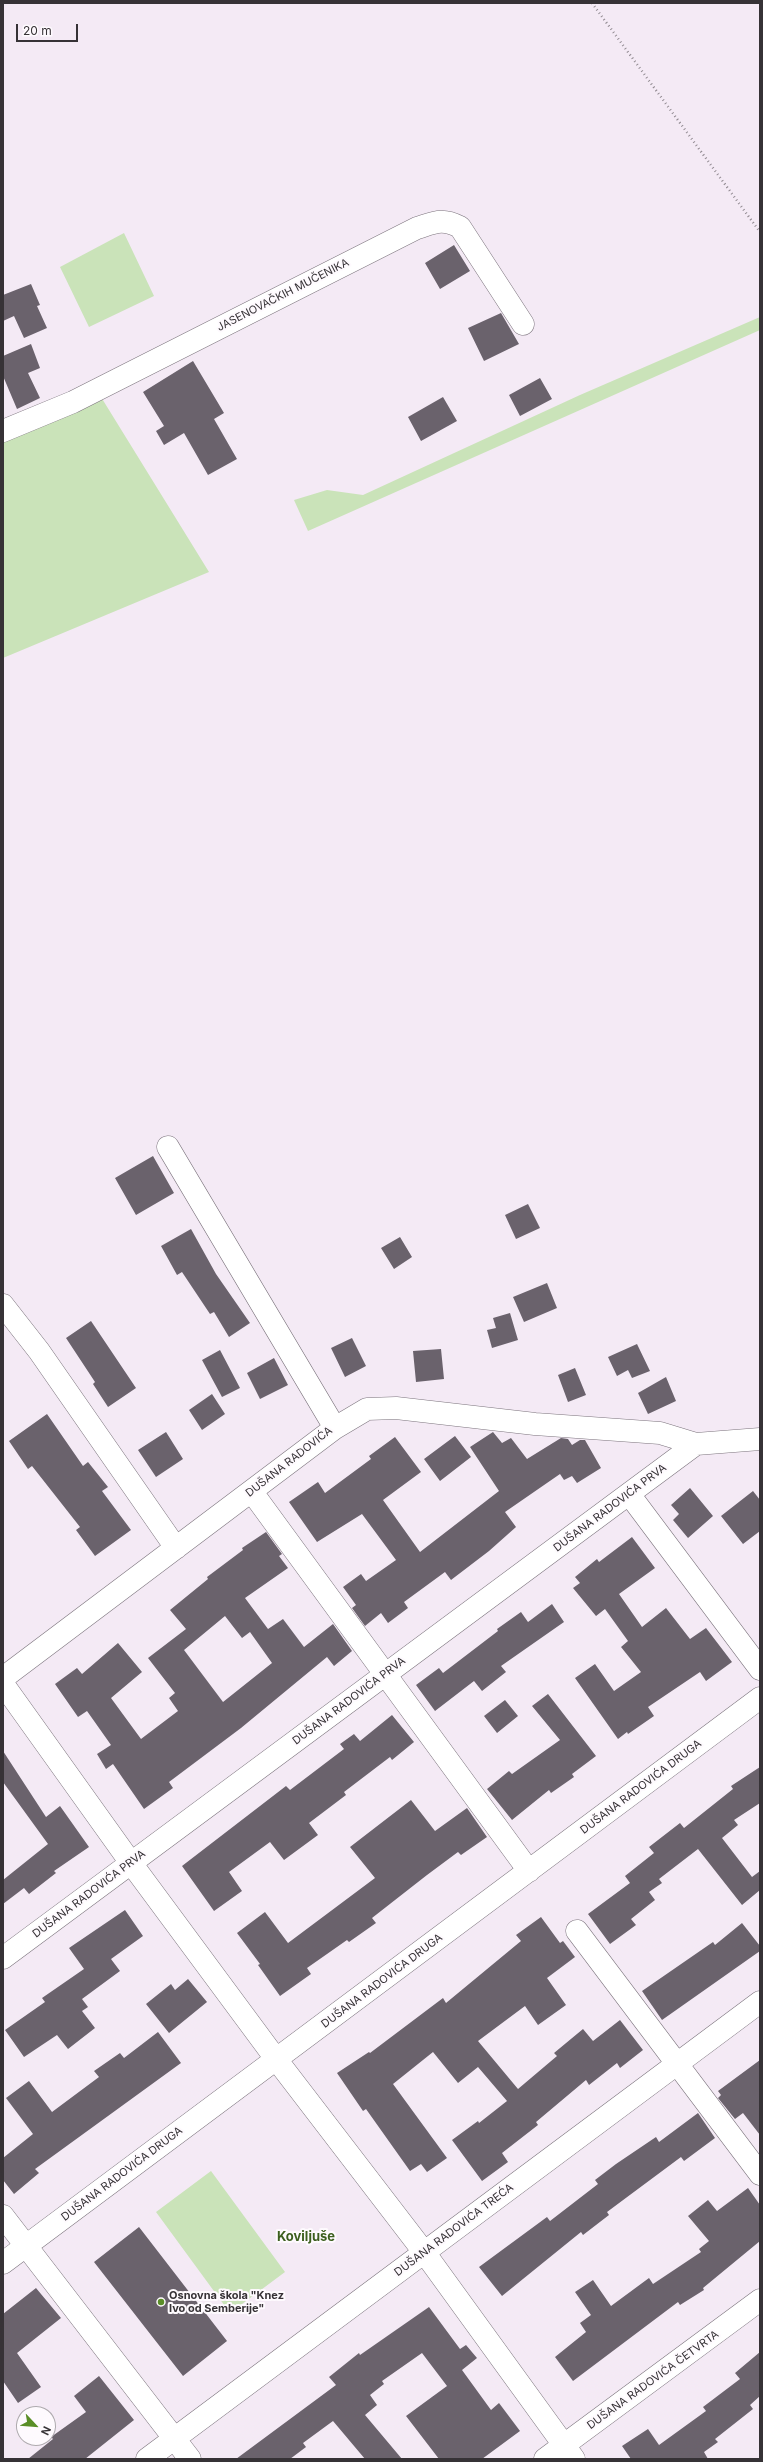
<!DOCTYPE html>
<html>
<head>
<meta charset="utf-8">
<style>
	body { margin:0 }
	#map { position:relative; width:763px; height:2462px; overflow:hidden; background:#f4eaf5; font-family:Inter,sans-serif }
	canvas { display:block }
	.frame { position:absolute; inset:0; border:4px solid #363236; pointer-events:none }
	.north { position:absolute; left:16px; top:2406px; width:40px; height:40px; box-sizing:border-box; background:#fefafe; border:1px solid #aeaaae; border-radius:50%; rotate:116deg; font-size:11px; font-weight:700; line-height:16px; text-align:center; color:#363236 }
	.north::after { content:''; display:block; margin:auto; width:14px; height:18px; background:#5a8e27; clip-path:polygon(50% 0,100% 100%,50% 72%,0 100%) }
	.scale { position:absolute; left:16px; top:24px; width:62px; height:18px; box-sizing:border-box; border:2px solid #363236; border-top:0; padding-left:5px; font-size:12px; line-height:14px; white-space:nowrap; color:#363236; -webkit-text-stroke:3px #fefafe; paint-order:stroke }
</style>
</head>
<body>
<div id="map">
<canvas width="763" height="2462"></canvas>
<div class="frame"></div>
<div class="north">N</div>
<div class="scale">20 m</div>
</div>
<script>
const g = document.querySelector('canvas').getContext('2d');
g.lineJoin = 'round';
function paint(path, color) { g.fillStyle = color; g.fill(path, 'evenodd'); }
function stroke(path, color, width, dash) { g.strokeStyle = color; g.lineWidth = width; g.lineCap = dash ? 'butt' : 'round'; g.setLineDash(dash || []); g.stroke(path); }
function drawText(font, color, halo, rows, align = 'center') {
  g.font = font + ' Inter,sans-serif'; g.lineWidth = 4; g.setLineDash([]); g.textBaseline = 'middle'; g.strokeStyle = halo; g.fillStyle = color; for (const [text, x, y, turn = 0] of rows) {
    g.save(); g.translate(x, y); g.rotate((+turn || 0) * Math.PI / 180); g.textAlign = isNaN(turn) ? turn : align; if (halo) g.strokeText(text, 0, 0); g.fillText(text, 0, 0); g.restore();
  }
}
const green = new Path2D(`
	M 124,233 L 154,296 L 89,327 L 60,267 Z
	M 760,317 L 760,330 L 308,531 L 294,500 L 327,490 L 363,495 L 580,395 Z
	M 101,397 L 209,572 L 3,658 L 3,443 Z
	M 211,2171 L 285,2272 L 230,2313 L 156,2212 Z`);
const building = new Path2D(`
	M 454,245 L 470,271 L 440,289 L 425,263 Z
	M 31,284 L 40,305 L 37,306 L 47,328 L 24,338 L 14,316 L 3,321 L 3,295 Z
	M 501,313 L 519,344 L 484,361 L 468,328 Z
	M 31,344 L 40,368 L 28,373 L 40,398 L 17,409 L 3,376 L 3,356 Z
	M 193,361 L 224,413 L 214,419 L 237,459 L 208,475 L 184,433 L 164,445 L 156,431 L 164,426 L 143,392 Z
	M 540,378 L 552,399 L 520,416 L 509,395 Z
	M 443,397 L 457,421 L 421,441 L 408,417 Z
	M 153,1156 L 174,1193 L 136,1215 L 115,1178 Z
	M 528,1204 L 540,1228 L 516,1239 L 505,1215 Z
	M 191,1229 L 216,1274 L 250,1323 L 229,1337 L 214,1312 L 210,1314 L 182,1272 L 177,1275 L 161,1246 Z
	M 400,1237 L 412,1257 L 394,1269 L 381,1248 Z
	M 547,1283 L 557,1308 L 524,1322 L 513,1297 Z
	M 510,1313 L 518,1340 L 492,1348 L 487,1330 L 496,1328 L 493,1318 Z
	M 91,1321 L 136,1388 L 108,1407 L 93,1384 L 95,1382 L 66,1338 Z
	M 352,1338 L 366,1366 L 345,1377 L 331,1348 Z
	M 637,1344 L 650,1371 L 632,1378 L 628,1370 L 617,1376 L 608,1357 Z
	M 441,1349 L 444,1379 L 416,1382 L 413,1351 Z
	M 220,1350 L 240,1388 L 222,1397 L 202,1360 Z
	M 274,1358 L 288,1385 L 260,1399 L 247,1373 Z
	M 575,1368 L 586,1395 L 568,1402 L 558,1375 Z
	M 666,1377 L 676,1401 L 648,1414 L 638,1393 Z
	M 212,1394 L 225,1414 L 202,1430 L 189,1410 Z
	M 47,1414 L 83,1466 L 88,1462 L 108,1487 L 102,1491 L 131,1530 L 95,1556 L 76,1530 L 80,1527 L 32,1466 L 28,1469 L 9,1441 Z
	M 166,1432 L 183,1459 L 156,1477 L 138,1450 Z
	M 493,1432 L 502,1443 L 511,1438 L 527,1459 L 561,1438 L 568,1439 L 572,1445 L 580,1440 L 585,1440 L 601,1468 L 577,1483 L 572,1476 L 564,1480 L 560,1474 L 505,1512 L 516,1527 L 489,1551 L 451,1580 L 445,1572 L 404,1602 L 408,1608 L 388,1623 L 381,1613 L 365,1626 L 352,1608 L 356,1605 L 343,1587 L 361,1574 L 366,1581 L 396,1560 L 362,1514 L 317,1542 L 289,1502 L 318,1482 L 325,1493 L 371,1459 L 369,1456 L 395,1437 L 421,1472 L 383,1500 L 420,1552 L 499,1491 L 470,1447 Z
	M 455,1436 L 471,1457 L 440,1481 L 424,1459 Z
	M 690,1488 L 713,1516 L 688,1538 L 673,1520 L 679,1514 L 671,1505 Z
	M 753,1491 L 760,1500 L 760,1531 L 743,1544 L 721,1516 Z
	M 266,1532 L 282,1554 L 279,1556 L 288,1568 L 245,1598 L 268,1629 L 283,1619 L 304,1647 L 333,1624 L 352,1651 L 334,1666 L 327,1657 L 241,1728 L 169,1782 L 173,1788 L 144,1809 L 113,1764 L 106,1769 L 97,1754 L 111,1745 L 87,1711 L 78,1717 L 55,1684 L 77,1668 L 82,1674 L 118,1643 L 142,1672 L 111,1698 L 141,1739 L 178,1711 L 169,1698 L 175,1693 L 148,1658 L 186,1629 L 170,1610 L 208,1579 L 207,1577 L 243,1550 L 242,1548 ZM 225,1616 L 242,1638 L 250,1632 L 272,1663 L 223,1702 L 184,1650 Z
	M 632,1537 L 655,1568 L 619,1594 L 642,1627 L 666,1608 L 690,1639 L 706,1628 L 732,1662 L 706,1681 L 700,1672 L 648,1707 L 654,1716 L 628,1734 L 627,1732 L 618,1739 L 575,1678 L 595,1664 L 614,1691 L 641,1672 L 621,1647 L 628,1641 L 605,1609 L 596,1616 L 573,1588 L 580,1583 L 575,1577 L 597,1559 L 599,1562 Z
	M 552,1604 L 564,1622 L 501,1666 L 506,1672 L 482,1691 L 474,1681 L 435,1711 L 416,1685 L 439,1668 L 443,1673 L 498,1631 L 497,1629 L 521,1612 L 528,1622 Z
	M 548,1694 L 596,1756 L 572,1774 L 574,1777 L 551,1793 L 549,1790 L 512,1820 L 487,1789 L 509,1771 L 512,1774 L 560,1740 L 532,1706 Z
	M 505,1700 L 518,1716 L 497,1733 L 484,1716 Z
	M 392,1715 L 414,1742 L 392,1760 L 390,1757 L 344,1792 L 346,1795 L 309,1823 L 318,1835 L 284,1860 L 270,1842 L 229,1872 L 242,1891 L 214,1911 L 182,1866 L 286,1786 L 290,1790 L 344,1749 L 340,1744 L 354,1734 L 360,1741 Z
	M 3,1751 L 46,1817 L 60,1806 L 89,1847 L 54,1871 L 56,1873 L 29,1894 L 24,1888 L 3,1904 L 3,1880 L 48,1844 L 3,1782 Z
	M 760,1767 L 760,1803 L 734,1820 L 738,1825 L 722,1838 L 752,1877 L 760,1871 L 760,1890 L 742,1905 L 698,1849 L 659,1879 L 662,1883 L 649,1892 L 655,1900 L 631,1919 L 636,1925 L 610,1944 L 588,1914 L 630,1883 L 625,1876 L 654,1853 L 649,1847 L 680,1823 L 684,1828 L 733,1789 L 731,1786 Z
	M 411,1800 L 435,1831 L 467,1808 L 487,1837 L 461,1855 L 458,1852 L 427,1875 L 372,1918 L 376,1923 L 349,1942 L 347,1940 L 307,1968 L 311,1974 L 280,1996 L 258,1965 L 260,1964 L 237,1933 L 265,1912 L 288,1943 L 375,1878 L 350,1847 Z
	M 125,1910 L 143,1936 L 111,1959 L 120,1971 L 82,1999 L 88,2007 L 82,2011 L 95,2028 L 68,2049 L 57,2035 L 24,2057 L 5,2030 L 45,2002 L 42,1998 L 84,1969 L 69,1948 Z
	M 541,1917 L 560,1943 L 563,1941 L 575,1957 L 547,1978 L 566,2005 L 538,2025 L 525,2006 L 478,2041 L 518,2089 L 557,2056 L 554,2053 L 583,2029 L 593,2041 L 620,2020 L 643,2050 L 620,2068 L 617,2063 L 589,2085 L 586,2080 L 536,2122 L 538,2125 L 502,2153 L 508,2162 L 482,2181 L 452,2140 L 478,2121 L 479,2123 L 507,2101 L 478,2067 L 458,2083 L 433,2052 L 393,2084 L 447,2158 L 427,2172 L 421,2164 L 410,2171 L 366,2109 L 363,2111 L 337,2073 L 369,2052 L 370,2053 L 443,1998 L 446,2003 L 521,1941 L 516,1935 Z
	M 742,1923 L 760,1946 L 760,1951 L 662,2020 L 642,1991 L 713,1942 L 715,1945 Z
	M 188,1979 L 207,2002 L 169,2033 L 146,2004 L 171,1984 L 175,1990 Z
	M 158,2032 L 181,2063 L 35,2169 L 39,2173 L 14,2194 L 3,2180 L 3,2158 L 33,2134 L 6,2098 L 29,2081 L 52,2112 L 99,2077 L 94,2071 L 120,2053 L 124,2058 Z
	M 760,2060 L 760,2135 L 743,2113 L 735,2119 L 718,2098 L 721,2095 L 718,2091 Z
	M 698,2113 L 715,2138 L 684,2161 L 681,2157 L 607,2212 L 609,2215 L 583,2235 L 581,2232 L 502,2296 L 479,2267 L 547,2217 L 550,2221 L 598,2184 L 595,2180 L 616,2164 L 656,2137 L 659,2142 Z
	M 748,2188 L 760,2205 L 760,2241 L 703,2288 L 704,2290 L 680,2305 L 678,2302 L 573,2381 L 555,2357 L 586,2332 L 580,2323 L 591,2315 L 575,2292 L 593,2280 L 611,2306 L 649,2278 L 653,2284 L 701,2252 L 699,2249 L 709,2241 L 688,2216 L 708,2200 L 717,2211 Z
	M 139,2227 L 227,2341 L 183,2376 L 94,2262 Z
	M 36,2288 L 61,2318 L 17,2353 L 41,2387 L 18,2403 L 3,2381 L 3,2314 Z
	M 429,2307 L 460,2349 L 466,2345 L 477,2358 L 462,2370 L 491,2410 L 499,2403 L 520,2431 L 482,2459 L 439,2459 L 406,2416 L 447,2386 L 422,2353 L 382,2381 L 384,2384 L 370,2395 L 377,2405 L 365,2415 L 402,2459 L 365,2459 L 333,2421 L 303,2443 L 306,2447 L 290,2459 L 236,2459 L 336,2385 L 329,2377 L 359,2353 L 360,2355 Z
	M 760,2352 L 760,2396 L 750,2405 L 753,2409 L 715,2439 L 718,2442 L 704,2452 L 708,2459 L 631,2459 L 622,2446 L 648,2429 L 659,2445 L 706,2411 L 703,2407 L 740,2379 L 735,2373 Z
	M 99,2376 L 134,2420 L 85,2459 L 28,2459 L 53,2439 L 51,2437 L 86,2412 L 74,2396 Z`);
const path = new Path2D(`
	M 592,3 L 760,232`);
const minor = new Path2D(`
	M 3,431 L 73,402 L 417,228 C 436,222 442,218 460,227 L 523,324
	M 168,1147 L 335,1428
	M 3,1305 L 39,1351 L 176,1548
	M 252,1492 L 529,1871
	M 629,1494 L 760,1669
	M 3,1678 L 335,1428 L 367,1409 L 396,1408 L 535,1424 L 660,1433 L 696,1444 L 760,1439
	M 3,1684 L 131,1863 L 276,2059 L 424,2252 L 574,2459
	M 577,1931 L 760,2174
	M 3,1958 L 696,1444
	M 3,2216 L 190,2459
	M 3,2263 L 760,1698
	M 147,2459 L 760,2002
	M 545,2459 L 760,2300`);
const markers = [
	[161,2302,4,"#5a8e27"]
];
const streetNames = [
	["JASENOVAČKIH MUČENIKA",283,295,-27],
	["DUŠANA RADOVIĆA",289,1462,-38],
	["DUŠANA RADOVIĆA PRVA",610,1508,-37],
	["DUŠANA RADOVIĆA PRVA",349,1701,-37],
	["DUŠANA RADOVIĆA DRUGA",641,1787,-37],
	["DUŠANA RADOVIĆA PRVA",89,1894,-37],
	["DUŠANA RADOVIĆA DRUGA",382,1981,-37],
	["DUŠANA RADOVIĆA DRUGA",122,2174,-37],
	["DUŠANA RADOVIĆA TREĆA",454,2230,-37],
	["DUŠANA RADOVIĆA ČETVRTA",653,2380,-36]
];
const poiNames = [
	["Osnovna škola \"Knez",169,2296],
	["Ivo od Semberije\"",169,2309]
];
const quarterNames = [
	["Koviljuše",306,2237]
];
paint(green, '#cae3b9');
paint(building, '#6a626c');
stroke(minor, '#7c747d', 23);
stroke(path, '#928b92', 2.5, [1, 3]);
stroke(minor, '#fff', 22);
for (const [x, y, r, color] of markers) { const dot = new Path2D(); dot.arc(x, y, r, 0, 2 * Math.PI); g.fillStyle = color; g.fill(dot); stroke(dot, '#fefafe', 1.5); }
drawText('11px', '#363236', '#fefafe', streetNames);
drawText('bold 11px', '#363236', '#fefafe', poiNames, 'left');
drawText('bold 13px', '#3d5f1f', '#fefafe', quarterNames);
</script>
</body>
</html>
